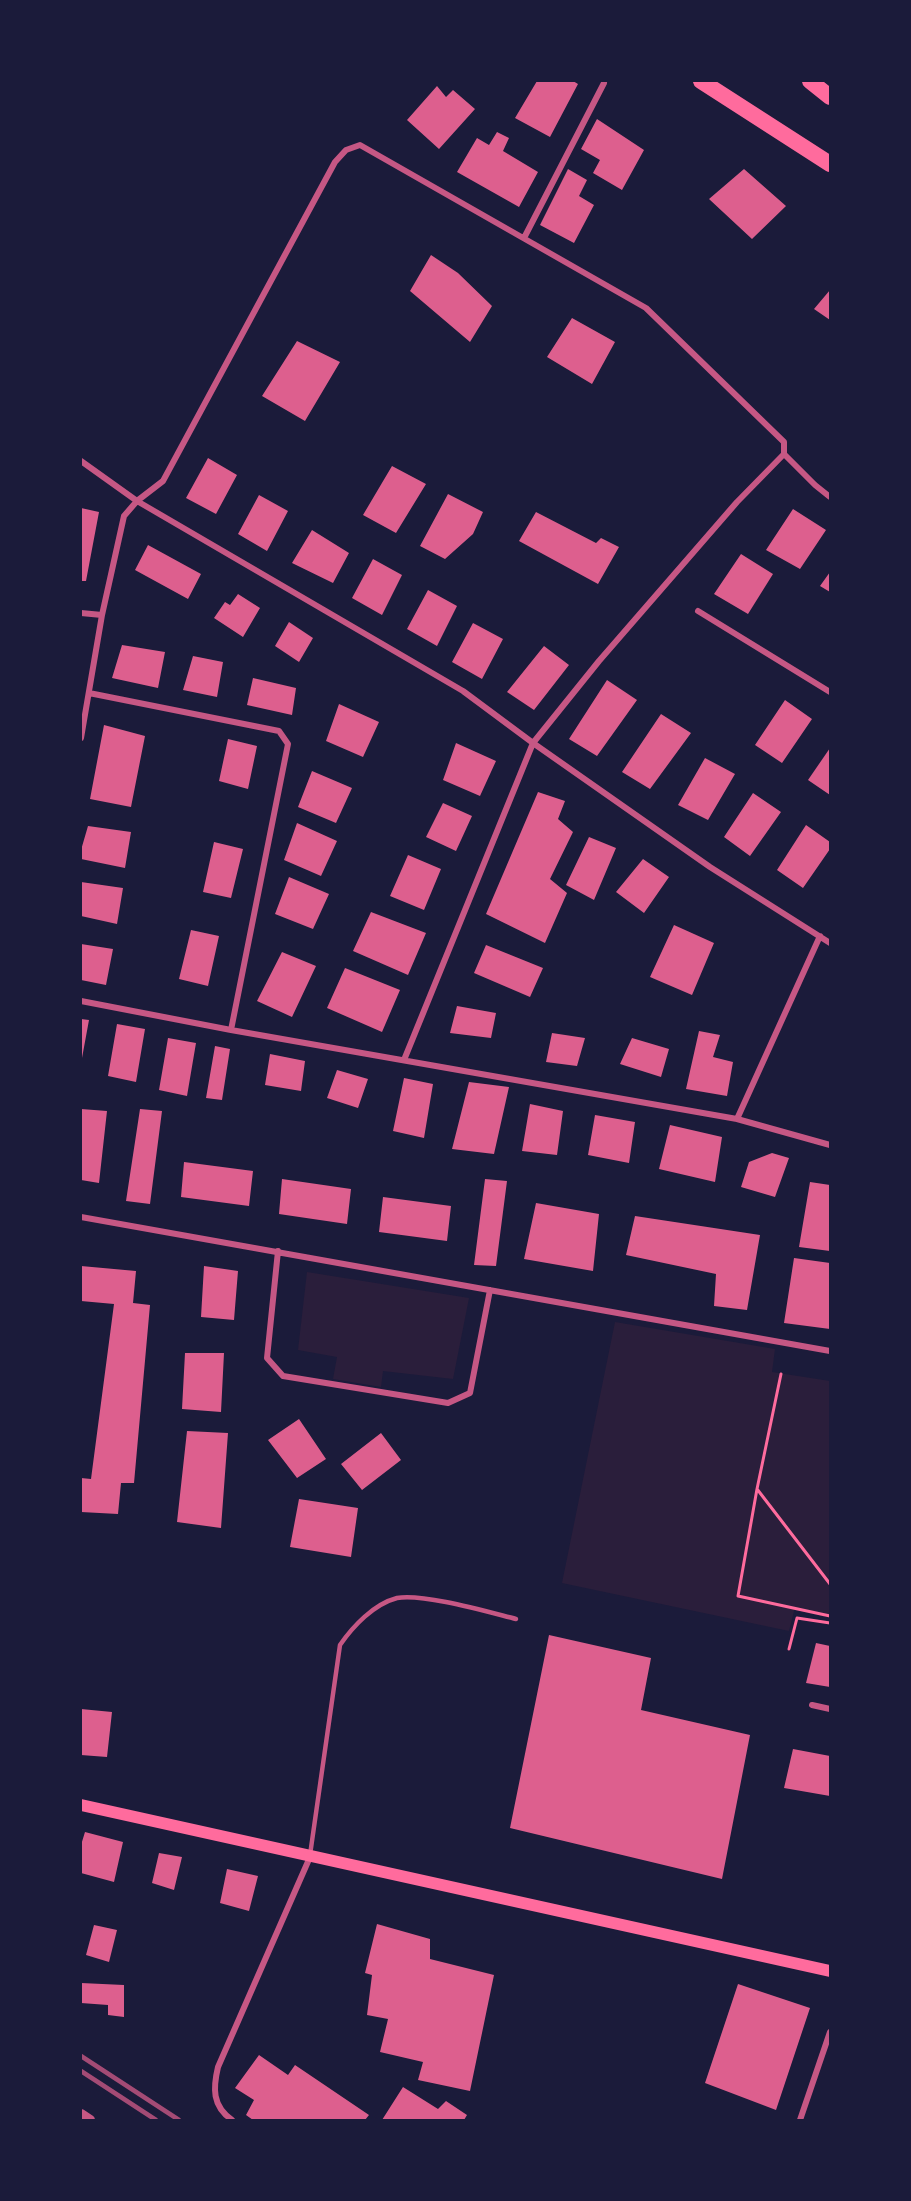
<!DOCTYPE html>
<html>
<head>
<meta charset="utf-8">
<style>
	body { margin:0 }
	#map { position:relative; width:911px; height:2201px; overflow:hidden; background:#1b1b3a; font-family:Ubuntu,sans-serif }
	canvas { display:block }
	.frame { position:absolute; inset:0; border:82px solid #1b1b3a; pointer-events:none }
</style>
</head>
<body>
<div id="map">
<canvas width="911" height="2201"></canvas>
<div class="frame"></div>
</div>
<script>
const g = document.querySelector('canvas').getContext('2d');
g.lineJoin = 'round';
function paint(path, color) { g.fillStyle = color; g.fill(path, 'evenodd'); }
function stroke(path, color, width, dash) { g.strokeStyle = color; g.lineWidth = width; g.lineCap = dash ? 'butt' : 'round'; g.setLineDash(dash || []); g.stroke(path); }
const green = new Path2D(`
	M 307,1272 L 469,1298 L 453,1379 L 383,1371 L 381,1387 L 333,1379 L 337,1357 L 298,1350 Z
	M 615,1322 L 775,1349 L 772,1372 L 830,1381 L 830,1615 L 795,1607 L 789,1631 L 562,1583 Z`);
const building = new Path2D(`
	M 537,81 L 573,81 L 578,84 L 550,137 L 515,118 Z
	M 437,86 L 446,97 L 453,90 L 475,109 L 439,149 L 407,120 Z
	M 597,119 L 644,150 L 622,190 L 593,173 L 600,160 L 581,149 Z
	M 497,132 L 509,138 L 503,151 L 538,172 L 519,207 L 457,172 L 477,138 L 489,145 Z
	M 568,169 L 587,180 L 579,196 L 594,205 L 574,243 L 540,225 Z
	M 744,169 L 786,206 L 752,239 L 709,199 Z
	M 431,255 L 458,273 L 492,306 L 470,342 L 410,291 Z
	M 830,290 L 830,320 L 814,309 Z
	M 572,318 L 615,342 L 592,384 L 547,357 Z
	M 297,341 L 340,362 L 305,421 L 262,396 Z
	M 208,458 L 237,475 L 216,514 L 186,498 Z
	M 392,466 L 426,484 L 396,533 L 363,515 Z
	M 448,494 L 483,512 L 473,534 L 445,559 L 420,546 Z
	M 259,495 L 288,511 L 267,551 L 238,534 Z
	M 81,508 L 99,512 L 86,581 L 81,581 Z
	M 793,509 L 826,530 L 800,569 L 766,550 Z
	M 536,512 L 596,543 L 601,538 L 619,547 L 598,584 L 519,541 Z
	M 312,530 L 349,553 L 333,583 L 292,563 Z
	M 148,545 L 201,574 L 188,599 L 135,570 Z
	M 741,554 L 773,574 L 748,614 L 714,594 Z
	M 373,559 L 402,575 L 382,615 L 352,598 Z
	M 830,572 L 830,592 L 820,586 Z
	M 428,590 L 457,606 L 437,646 L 407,629 Z
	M 238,594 L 260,608 L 243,637 L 214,618 L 225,602 L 230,605 Z
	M 289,622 L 313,638 L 299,662 L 275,646 Z
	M 473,623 L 503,639 L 482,679 L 452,662 Z
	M 122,645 L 165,652 L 158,688 L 112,678 Z
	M 544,646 L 569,665 L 534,710 L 507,692 Z
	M 193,656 L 223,662 L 217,697 L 183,690 Z
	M 253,678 L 296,688 L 292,715 L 247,705 Z
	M 607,680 L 637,700 L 597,756 L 569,739 Z
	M 785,700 L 812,719 L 782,763 L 755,745 Z
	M 339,704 L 379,722 L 363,757 L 326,741 Z
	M 661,714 L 691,733 L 650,789 L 622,772 Z
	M 104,725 L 145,736 L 131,807 L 90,799 Z
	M 228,739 L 257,746 L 248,789 L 219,781 Z
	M 456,743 L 496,761 L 480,796 L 443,780 Z
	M 830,748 L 830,795 L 808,780 Z
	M 705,758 L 735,774 L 708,820 L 678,805 Z
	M 312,771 L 352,788 L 336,823 L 298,807 Z
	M 538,792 L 565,801 L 558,819 L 573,832 L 550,879 L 567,893 L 545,943 L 486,914 Z
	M 753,793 L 781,812 L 750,856 L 724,837 Z
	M 443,803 L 472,816 L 456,851 L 426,837 Z
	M 297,823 L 337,841 L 321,876 L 284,860 Z
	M 806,825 L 830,842 L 830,849 L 803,888 L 777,870 Z
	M 88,826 L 131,832 L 125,868 L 81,859 L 81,850 Z
	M 589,837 L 616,848 L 594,900 L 566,885 Z
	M 214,842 L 243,849 L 231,898 L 203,892 Z
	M 408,855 L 441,869 L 424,910 L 390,896 Z
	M 643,859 L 669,877 L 644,913 L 616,892 Z
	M 289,877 L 329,894 L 313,929 L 275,914 Z
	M 81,882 L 123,888 L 117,924 L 81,916 Z
	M 371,912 L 426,933 L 408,975 L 353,951 Z
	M 674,925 L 714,943 L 692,995 L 650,977 Z
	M 191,930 L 219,936 L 208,986 L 179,979 Z
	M 81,944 L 113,949 L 106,985 L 81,980 Z
	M 486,945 L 543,968 L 530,997 L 474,973 Z
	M 282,952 L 316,966 L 292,1017 L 257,1001 Z
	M 345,968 L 400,990 L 382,1032 L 327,1008 Z
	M 457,1006 L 496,1013 L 491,1038 L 450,1033 Z
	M 81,1019 L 89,1020 L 82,1058 L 81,1057 Z
	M 117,1024 L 145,1029 L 136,1082 L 108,1076 Z
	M 699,1031 L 720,1035 L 713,1057 L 733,1062 L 727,1096 L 686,1089 Z
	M 552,1033 L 585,1038 L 577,1066 L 546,1062 Z
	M 168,1038 L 196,1043 L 187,1096 L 159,1090 Z
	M 632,1038 L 669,1049 L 661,1077 L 620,1064 Z
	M 215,1046 L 230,1049 L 222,1100 L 206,1098 Z
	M 270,1054 L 305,1061 L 301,1091 L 265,1085 Z
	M 337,1070 L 368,1079 L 358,1108 L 327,1098 Z
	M 404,1078 L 433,1084 L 424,1138 L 393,1131 Z
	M 469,1082 L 509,1087 L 494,1154 L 452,1149 Z
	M 530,1104 L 563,1111 L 557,1155 L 522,1151 Z
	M 81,1109 L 107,1111 L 99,1183 L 81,1180 Z
	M 140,1109 L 162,1111 L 150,1204 L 126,1201 Z
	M 595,1115 L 635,1122 L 629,1163 L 588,1155 Z
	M 670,1125 L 722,1137 L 715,1182 L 659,1169 Z
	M 772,1153 L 789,1158 L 775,1197 L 741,1187 L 749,1162 Z
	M 184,1162 L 253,1171 L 249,1206 L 181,1197 Z
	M 282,1179 L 351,1189 L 347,1224 L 279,1214 Z
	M 485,1179 L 507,1181 L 496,1266 L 474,1265 Z
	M 810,1182 L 830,1185 L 830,1251 L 799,1247 Z
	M 383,1197 L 451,1206 L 447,1241 L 379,1232 Z
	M 536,1203 L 599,1214 L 593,1271 L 524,1259 Z
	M 635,1216 L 760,1235 L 747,1310 L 714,1306 L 716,1274 L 626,1255 Z
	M 794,1258 L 830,1263 L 830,1329 L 784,1323 Z
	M 81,1266 L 136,1271 L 133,1303 L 150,1305 L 134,1483 L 121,1483 L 118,1514 L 81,1512 L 81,1478 L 91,1479 L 114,1304 L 81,1301 Z
	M 204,1266 L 238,1271 L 234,1320 L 201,1317 Z
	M 185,1353 L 224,1353 L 221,1412 L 182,1409 Z
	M 299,1419 L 326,1459 L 297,1478 L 268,1440 Z
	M 187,1431 L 228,1433 L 221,1528 L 177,1522 Z
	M 381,1433 L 401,1460 L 362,1490 L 341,1464 Z
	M 299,1499 L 358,1508 L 351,1557 L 290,1547 Z
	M 549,1635 L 651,1658 L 641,1710 L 750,1735 L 722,1879 L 510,1828 Z
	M 816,1643 L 830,1646 L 830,1687 L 806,1683 Z
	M 81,1709 L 112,1712 L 107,1757 L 81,1755 Z
	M 793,1749 L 830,1756 L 830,1796 L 784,1788 Z
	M 85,1832 L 123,1842 L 114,1882 L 81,1873 L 81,1845 Z
	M 159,1853 L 182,1857 L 174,1890 L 152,1883 Z
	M 227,1869 L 258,1876 L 249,1911 L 220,1903 Z
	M 377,1924 L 430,1939 L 430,1959 L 494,1975 L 470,2091 L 418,2080 L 423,2062 L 380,2052 L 388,2019 L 367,2015 L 372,1975 L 365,1973 Z
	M 94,1925 L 117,1930 L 109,1962 L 86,1955 Z
	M 81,1983 L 124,1985 L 124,2017 L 108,2015 L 108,2005 L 81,2003 Z
	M 738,1984 L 810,2008 L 776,2110 L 705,2083 Z
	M 259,2055 L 288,2075 L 295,2065 L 369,2115 L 365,2120 L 253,2120 L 246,2115 L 254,2100 L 235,2088 Z
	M 403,2087 L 438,2109 L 446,2101 L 467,2115 L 464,2120 L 382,2120 Z`);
const path = new Path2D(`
	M 781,1374 L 757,1489 L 830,1584
	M 757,1489 L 738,1596 L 830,1616
	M 789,1649 L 797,1618 L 830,1623`);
const service = new Path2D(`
	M 310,1855 L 340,1645 C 353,1626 374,1604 397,1598 C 422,1593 488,1612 516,1619`);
const minor = new Path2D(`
	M 524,238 L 604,83
	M 784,454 L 815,485 L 830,497
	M 81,461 L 137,501 L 463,691 L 533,743 L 710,867 L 830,943
	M 698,611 L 830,692
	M 81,613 L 102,615
	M 89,693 L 279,731 L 288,744 L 231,1030
	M 81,738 L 102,615 L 124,516 L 137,501 L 163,481 L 335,162 L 346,150 L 360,145 L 646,308 L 784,442 L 784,454 L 737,502 L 599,661 L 533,743 L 404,1060
	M 81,1001 L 231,1030 L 737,1119 L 830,1145
	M 737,1119 L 820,936
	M 81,1217 L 830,1351
	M 278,1251 L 267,1358 L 283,1376 L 448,1403 L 470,1393 L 490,1290
	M 812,1705 L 830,1709
	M 232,2120 C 212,2106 213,2088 218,2067 L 310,1857
	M 800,2120 L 830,2032`);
const tertiary = new Path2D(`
	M 81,2114 L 90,2120`);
const secondary = new Path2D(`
	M 81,1805 L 830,1971`);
const trunk = new Path2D(`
	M 701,81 L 830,164
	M 810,81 L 830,97`);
const rail = new Path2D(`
	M 81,2056 L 179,2120
	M 81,2071 L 156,2120`);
paint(green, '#2a1e3b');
paint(building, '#dd5f8e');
stroke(path, '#ff6b9d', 3);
stroke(service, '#c65784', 4.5);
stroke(minor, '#c65784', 6);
stroke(tertiary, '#c65784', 10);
stroke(secondary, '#ff6b9d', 12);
stroke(trunk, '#ff6b9d', 16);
stroke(rail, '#a44b75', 4.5);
</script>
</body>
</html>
